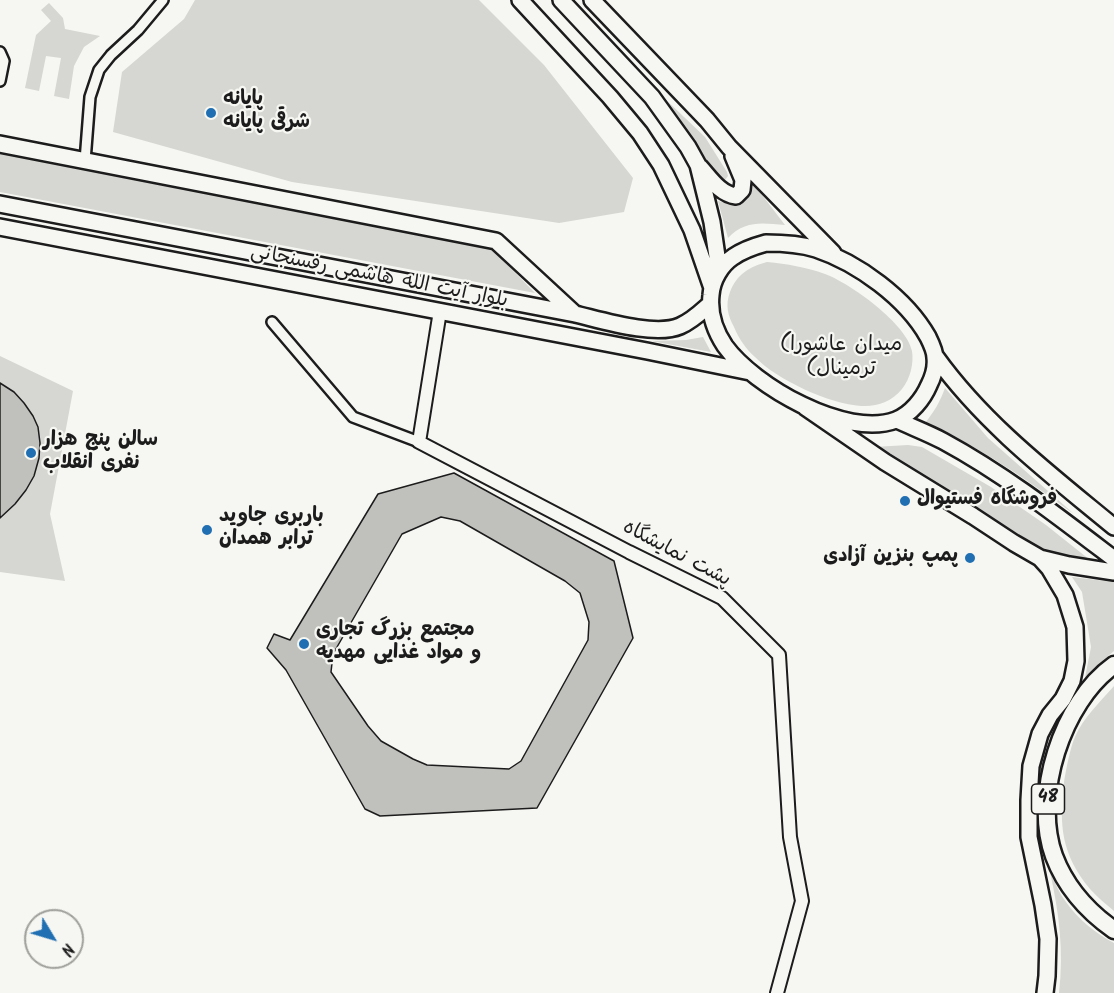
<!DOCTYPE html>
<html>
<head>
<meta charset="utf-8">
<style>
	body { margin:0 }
	#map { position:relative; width:1114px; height:993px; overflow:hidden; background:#f6f6f2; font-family:Kalam,sans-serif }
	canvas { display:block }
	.north { position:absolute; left:24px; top:909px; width:60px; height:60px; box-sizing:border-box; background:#f6f6f2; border:2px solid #9f9f9c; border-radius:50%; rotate:128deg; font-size:16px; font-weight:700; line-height:24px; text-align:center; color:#1c1c1c }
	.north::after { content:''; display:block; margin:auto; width:21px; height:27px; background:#1f6fb2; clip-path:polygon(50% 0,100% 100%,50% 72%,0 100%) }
</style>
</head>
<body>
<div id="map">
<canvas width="1114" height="993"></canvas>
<div class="north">N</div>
</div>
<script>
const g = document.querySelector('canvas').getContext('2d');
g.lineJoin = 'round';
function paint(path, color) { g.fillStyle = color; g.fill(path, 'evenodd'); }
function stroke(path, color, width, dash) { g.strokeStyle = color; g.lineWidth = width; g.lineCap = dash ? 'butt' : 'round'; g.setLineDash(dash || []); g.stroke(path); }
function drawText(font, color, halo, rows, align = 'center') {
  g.font = font + ' Kalam,"Playpen Sans Arabic",sans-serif'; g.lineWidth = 4.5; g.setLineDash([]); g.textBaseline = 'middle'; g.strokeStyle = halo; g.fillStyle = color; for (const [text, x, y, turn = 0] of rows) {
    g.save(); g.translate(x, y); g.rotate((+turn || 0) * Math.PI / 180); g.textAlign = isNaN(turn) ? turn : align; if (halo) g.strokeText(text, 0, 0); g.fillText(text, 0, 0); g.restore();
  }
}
const green = new Path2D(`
	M 195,0 L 479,0 L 544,65 L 633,178 L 624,212 L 559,223 L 292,182 L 113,132 L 122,72 L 184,19 Z
	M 49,3 L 63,18 L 65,29 L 100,36 L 84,47 L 74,66 L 69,99 L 54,96 L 61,58 L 46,56 L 39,91 L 25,88 L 36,35 L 51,21 L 41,10 Z
	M 663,97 L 705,137 L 727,172 L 728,176 L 725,180 L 720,181 L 717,178 L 696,143 Z
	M 0,152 L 490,247 L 535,293 L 0,192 Z
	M 749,178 L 785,225 C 762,223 745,220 728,238 L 718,201 L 731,204 L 736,202 Z
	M 767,262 C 787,264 806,267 825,274 C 850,283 907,324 912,351 C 914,364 910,379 902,389 C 891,402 877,407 861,406 C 830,404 777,380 755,357 C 746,349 739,339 734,327 C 728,316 725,305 730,292 C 737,274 749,267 767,262 Z
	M 703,337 L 711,352 L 651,341 L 686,340 Z
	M 0,356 L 73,391 L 50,514 L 65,581 L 0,572 Z
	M 945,388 L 988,438 L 1074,514 C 1027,480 979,446 925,423 C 934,412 940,402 945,388 Z
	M 908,445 L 922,447 L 991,487 L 1046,525 L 1090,560 L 1058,556 L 1043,549 L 874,447 Z
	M 1072,577 L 1114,582 L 1114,651 L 1094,668 L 1084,683 L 1091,647 L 1082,592 Z
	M 1114,686 L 1114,911 C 1106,904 1097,897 1090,889 C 1061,854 1059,825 1064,782 C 1066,770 1070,748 1075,737 C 1083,718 1100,702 1114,686 Z
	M 1050,872 C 1055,882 1059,893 1066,902 C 1077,918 1096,934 1114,943 L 1114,993 L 1059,993 C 1064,951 1059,912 1050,872 Z`);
const building = new Path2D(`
	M 0,383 L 14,392 L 24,403 L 33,416 L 38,427 L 40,443 L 39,458 L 34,476 L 26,490 L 15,504 L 0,518 Z
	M 454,473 L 614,561 L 633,638 L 537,808 L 380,816 L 365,809 L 286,670 L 267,648 L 274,634 L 290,640 L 378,494 ZM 441,517 L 460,521 L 565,581 L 580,593 L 589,622 L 588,640 L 521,761 L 509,769 L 427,765 L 413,759 L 381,741 L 368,726 L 331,672 L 333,654 L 402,534 Z`);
const minor = new Path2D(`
	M 0,52 L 4,61 L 0,81
	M 85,161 L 90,97 L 99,70 L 111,55 L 138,30 L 163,0
	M 272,322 L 353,417 L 419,442`);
const tertiary = new Path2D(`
	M 440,311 L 419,442 L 629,552 L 722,598 L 779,655 L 790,837 L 802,901 L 777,993`);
const primary = new Path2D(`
	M 520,0 L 610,97 L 640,133 L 661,165 L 692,230 L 712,288
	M 561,0 L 652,97 L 688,147 L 698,165 L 712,222 L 719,270
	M 592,0 L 707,120 L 729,147 L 833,253
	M 0,144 L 496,241 L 575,314
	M 700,167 C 710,178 720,194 736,196 L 742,190 L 743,180 L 733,156
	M 0,204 L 575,314 C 601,320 655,337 680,326 C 692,321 701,312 710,304
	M 0,227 L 647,351 L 750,372
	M 766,243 C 783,243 800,244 816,249 C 858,263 906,298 928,337 C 931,343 935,352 935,358 C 936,367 933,377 929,385 C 923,399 911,414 896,420 C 846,439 754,386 725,346 C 715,331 709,313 711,295 C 712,280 721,265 733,257 C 743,250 755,246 766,243 Z
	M 936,357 C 984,424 1051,475 1114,527
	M 805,407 L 885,462 L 973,516 L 1014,543 L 1040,558 L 1049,568 L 1065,595 L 1075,627 L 1076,661 L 1072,681 L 1063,699 L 1050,715 L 1040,734 L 1031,766 L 1029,800 L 1029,837 L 1043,905 L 1048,939 L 1047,976 L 1045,993
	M 897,420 C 912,427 928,433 943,441 C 1004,474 1059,517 1114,559
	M 1040,558 L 1069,565 L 1114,572`);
const trunk = new Path2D(`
	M 1114,665 C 1062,702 1032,796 1054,856 C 1066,888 1087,911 1114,930`);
const markers = [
	[211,113,6,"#1f6fb2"],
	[31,453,6,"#1f6fb2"],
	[905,501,6,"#1f6fb2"],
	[207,530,6,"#1f6fb2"],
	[970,558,6,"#1f6fb2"],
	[304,644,6,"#1f6fb2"]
];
const shields = [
	[1048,799,33]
];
const shieldNames = [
	["48",1048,799]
];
const poiNames = [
	["پایانه",223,101],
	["شرقی پایانه",223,124],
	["سالن پنج هزار",43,442],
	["نفری انقلاب",43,465],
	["فروشگاه فستیوال",917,501],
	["باربری جاوید",219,518],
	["ترابر همدان",219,541],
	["پمپ بنزین آزادی",958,558,"right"],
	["مجتمع بزرگ تجاری",316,632],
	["و مواد غذایی مهدیه",316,655]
];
const streetNames = [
	["بلوار آیت الله هاشمی رفسنجانی",379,278,11],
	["پشت نمایشگاه",676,555,28]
];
const neighbourhoodNames = [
	["(میدان عاشورا",841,346],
	["(ترمینال",841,370]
];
paint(green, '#d6d6d2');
paint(building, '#c0c0bd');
stroke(building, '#1c1c1c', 1.5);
stroke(minor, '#1c1c1c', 14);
stroke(tertiary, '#1c1c1c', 16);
stroke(primary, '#1c1c1c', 20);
stroke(trunk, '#1c1c1c', 21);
stroke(minor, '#f6f6f2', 9);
stroke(tertiary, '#f6f6f2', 12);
stroke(primary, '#f6f6f2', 15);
stroke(trunk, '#f6f6f2', 16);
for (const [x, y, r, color] of markers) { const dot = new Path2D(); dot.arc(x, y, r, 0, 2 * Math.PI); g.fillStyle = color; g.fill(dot); stroke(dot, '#f6f6f2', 2); }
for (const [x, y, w] of shields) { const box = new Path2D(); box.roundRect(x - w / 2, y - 15, w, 30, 4.5); g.fillStyle = '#f6f6f2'; g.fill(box); stroke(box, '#1c1c1c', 1.5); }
drawText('bold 18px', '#1c1c1c', null, shieldNames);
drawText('bold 20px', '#1c1c1c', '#f6f6f2', poiNames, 'left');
drawText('20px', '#1c1c1c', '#f6f6f2', streetNames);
drawText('21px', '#1c1c1c', '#f6f6f2', neighbourhoodNames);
</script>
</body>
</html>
